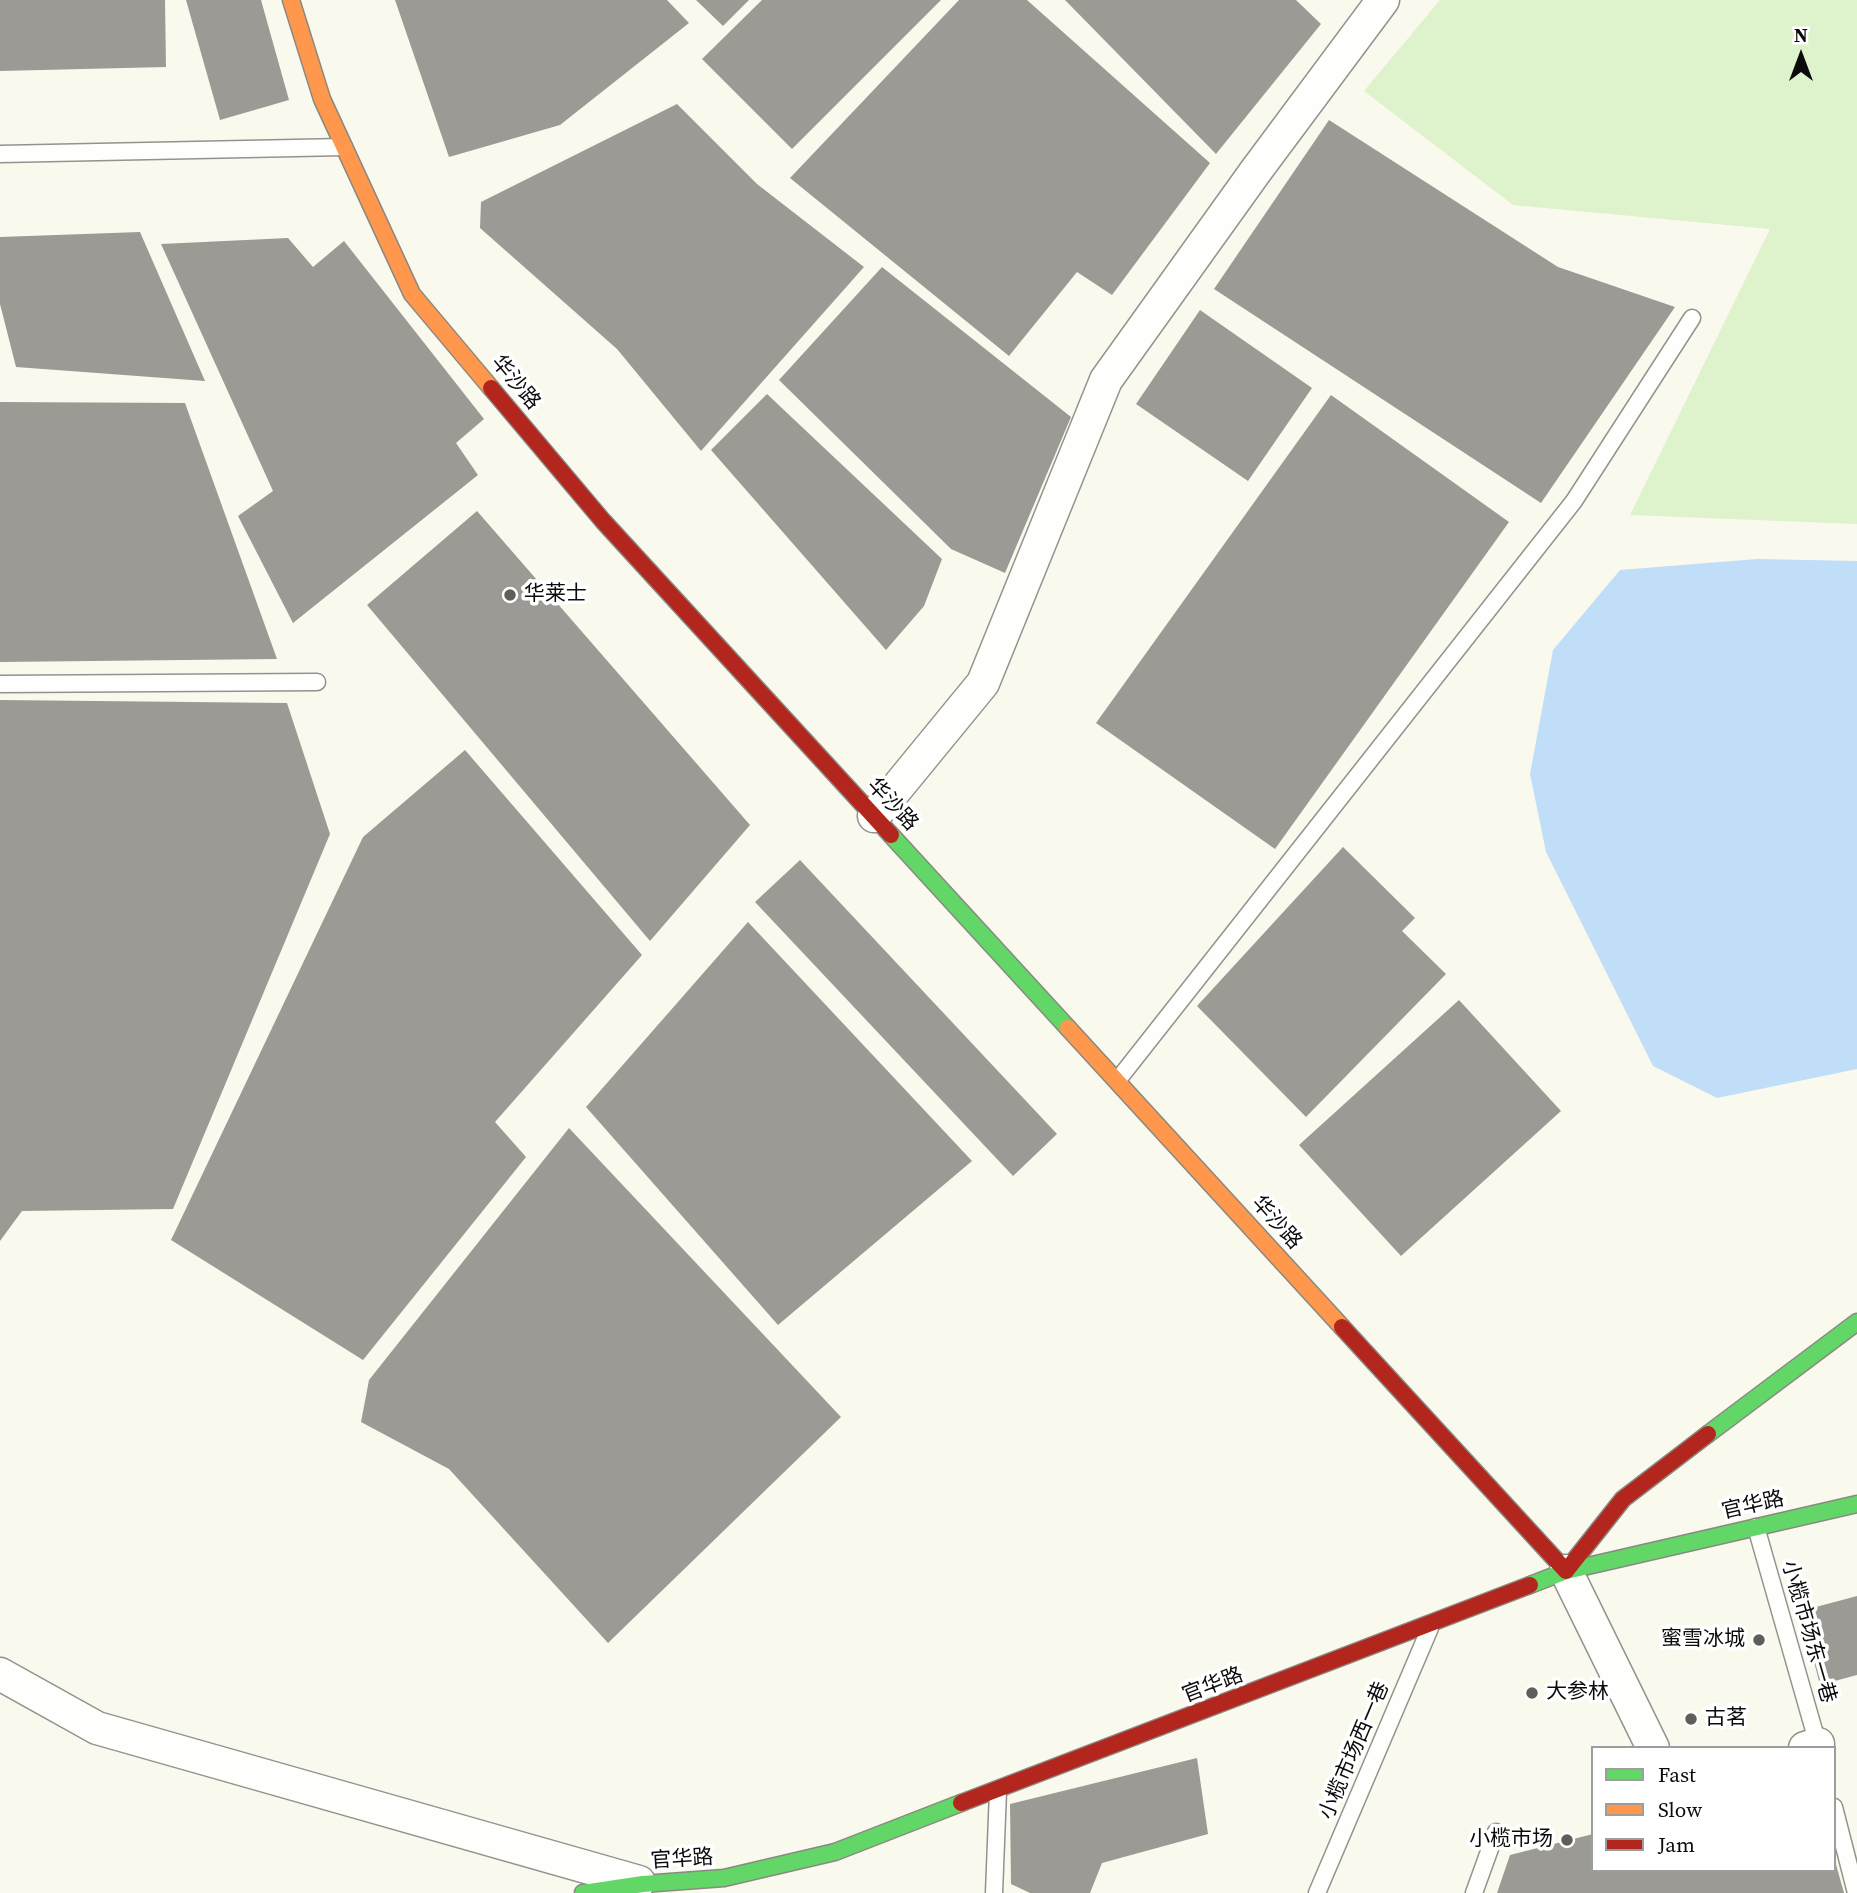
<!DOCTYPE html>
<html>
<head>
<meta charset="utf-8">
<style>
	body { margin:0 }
	#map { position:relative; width:1857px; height:1893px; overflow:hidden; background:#faf9ed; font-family:"Source Serif 4",serif }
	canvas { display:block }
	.legend { position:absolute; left:1591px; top:1746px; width:245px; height:126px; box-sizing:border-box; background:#fff; border:2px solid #9d9d9d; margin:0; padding:9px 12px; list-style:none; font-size:21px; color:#0b0b0b }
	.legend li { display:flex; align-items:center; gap:14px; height:35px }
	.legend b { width:35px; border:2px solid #9d9d9d }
	.north { position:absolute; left:1766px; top:21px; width:70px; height:70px; -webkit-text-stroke:5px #fff; paint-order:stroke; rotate:0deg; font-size:19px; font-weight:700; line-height:28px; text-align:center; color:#0b0b0b }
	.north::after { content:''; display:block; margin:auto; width:24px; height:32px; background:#0b0b0b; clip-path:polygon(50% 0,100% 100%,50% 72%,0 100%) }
</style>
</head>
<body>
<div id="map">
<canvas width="1857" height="1893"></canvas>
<ul class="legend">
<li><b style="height:9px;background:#63d668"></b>Fast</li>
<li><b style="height:9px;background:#ff974d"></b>Slow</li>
<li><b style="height:9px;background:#b3261e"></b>Jam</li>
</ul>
<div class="north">N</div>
</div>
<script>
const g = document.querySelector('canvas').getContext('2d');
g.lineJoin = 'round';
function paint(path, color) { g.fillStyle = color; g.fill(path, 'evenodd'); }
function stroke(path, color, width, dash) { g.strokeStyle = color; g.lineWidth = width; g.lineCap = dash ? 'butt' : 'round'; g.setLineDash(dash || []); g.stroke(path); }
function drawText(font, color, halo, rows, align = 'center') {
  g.font = font + ' "Source Serif 4","Noto Sans SC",serif'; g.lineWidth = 7; g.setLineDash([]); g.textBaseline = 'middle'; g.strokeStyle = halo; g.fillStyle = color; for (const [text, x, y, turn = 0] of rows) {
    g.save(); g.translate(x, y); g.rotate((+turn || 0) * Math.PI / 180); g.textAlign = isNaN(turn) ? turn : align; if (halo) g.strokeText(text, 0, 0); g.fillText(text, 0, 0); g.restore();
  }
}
const green = new Path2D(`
	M 1440,0 L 1857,0 L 1857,524 L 1630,515 L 1770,229 L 1513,205 L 1364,91 Z`);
const water = new Path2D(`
	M 1757,559 L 1857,561 L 1857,1069 L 1717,1098 L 1653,1066 L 1546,852 L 1530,774 L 1553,650 L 1620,570 Z`);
const building = new Path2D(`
	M 0,0 L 165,0 L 166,67 L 0,71 Z
	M 186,0 L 261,0 L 289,100 L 220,120 Z
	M 395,0 L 667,0 L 689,23 L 560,125 L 449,157 Z
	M 696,0 L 749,0 L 723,26 Z
	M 762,0 L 941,0 L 792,149 L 702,59 Z
	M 959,0 L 1027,0 L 1210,163 L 1112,295 L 1077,272 L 1009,356 L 790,178 Z
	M 1065,0 L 1296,0 L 1321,24 L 1216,154 Z
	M 677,104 L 757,184 L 864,267 L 701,451 L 617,349 L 480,228 L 481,202 Z
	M 1329,120 L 1558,267 L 1675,307 L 1541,503 L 1214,289 Z
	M 140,232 L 205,381 L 16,367 L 0,304 L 0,237 Z
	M 288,238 L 313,267 L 344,241 L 484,419 L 456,443 L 478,475 L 293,623 L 238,516 L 273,491 L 161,244 Z
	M 882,267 L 1071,417 L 1005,573 L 951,549 L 779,380 Z
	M 1200,310 L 1312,388 L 1248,481 L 1136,404 Z
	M 767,394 L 942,559 L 924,606 L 886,650 L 711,450 Z
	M 1331,395 L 1509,522 L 1275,849 L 1096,723 Z
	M 0,402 L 185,403 L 277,659 L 0,662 Z
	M 477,511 L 750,825 L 650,941 L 367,605 Z
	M 0,700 L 287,703 L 330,834 L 173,1209 L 22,1211 L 0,1241 Z
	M 465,750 L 642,955 L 495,1122 L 526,1157 L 363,1360 L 171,1240 L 363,837 Z
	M 1343,847 L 1415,918 L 1402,931 L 1446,974 L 1306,1117 L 1197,1006 Z
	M 800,860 L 1057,1134 L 1013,1176 L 755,902 Z
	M 748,922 L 972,1161 L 778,1325 L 586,1107 Z
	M 1459,1000 L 1561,1111 L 1401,1256 L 1299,1145 Z
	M 569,1128 L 841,1417 L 608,1643 L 449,1469 L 361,1422 L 369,1380 Z
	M 1857,1596 L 1857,1675 L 1820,1685 L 1801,1611 Z
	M 1197,1758 L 1208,1834 L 1102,1863 L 1090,1893 L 1030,1893 L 1011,1884 L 1010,1804 Z
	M 1593,1834 L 1593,1870 L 1834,1870 L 1835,1861 L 1844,1893 L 1497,1893 L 1510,1855 Z`);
const lane = new Path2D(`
	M 0,154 L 344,147
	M 0,684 L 317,682
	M 1117,1081 L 1574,501 L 1692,318
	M 1756,1527 L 1819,1748
	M 1834,1807 L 1856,1893
	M 994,1893 L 998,1791
	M 1317,1893 L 1430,1628
	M 1474,1893 L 1496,1832`);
const street = new Path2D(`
	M 874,816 L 983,683 L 1106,380 L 1255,172 L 1383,0
	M 1566,1571 L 1653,1748
	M 0,1674 L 97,1728 L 639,1882
	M 1805,1748 L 1818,1744`);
const fast = new Path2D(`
	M 891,835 L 1068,1028
	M 1708,1434 L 1857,1322
	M 1530,1585 L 1566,1571 L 1857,1504
	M 583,1893 L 643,1884 L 724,1878 L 835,1852 L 961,1803`);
const slow = new Path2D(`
	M 291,0 L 322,99 L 412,294 L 491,388
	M 1068,1028 L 1342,1327`);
const jam = new Path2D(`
	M 491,388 L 603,521 L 891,835
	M 1342,1327 L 1566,1571 L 1623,1499 L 1708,1434
	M 961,1803 L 1530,1585`);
const markers = [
	[510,595,7,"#5f5e5a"],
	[1759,1640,7,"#5f5e5a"],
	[1532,1693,7,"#5f5e5a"],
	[1691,1719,7,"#5f5e5a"],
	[1567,1840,7,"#5f5e5a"]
];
const streetNames = [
	["华沙路",515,383,50],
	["华沙路",892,805,47],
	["华沙路",1276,1223,48],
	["官华路",1753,1506,-13],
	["小榄市场东一巷",1808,1632,74],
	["官华路",1213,1686,-21],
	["小榄市场西一巷",1355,1751,-67],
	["官华路",682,1860,-4]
];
const poiNames = [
	["华莱士",524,595],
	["蜜雪冰城",1745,1640,"right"],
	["大参林",1546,1693],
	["古茗",1705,1719],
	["小榄市场",1553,1840,"right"]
];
paint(green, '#def2cb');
paint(water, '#c0def8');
paint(building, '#9c9a94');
stroke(lane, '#93928d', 19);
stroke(street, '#93928d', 35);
stroke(fast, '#898983', 19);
stroke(slow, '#898983', 19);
stroke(jam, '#898983', 19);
stroke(lane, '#fefefc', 16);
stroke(street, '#fefefc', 32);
stroke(fast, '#63d668', 16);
stroke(slow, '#ff974d', 16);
stroke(jam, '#b3261e', 16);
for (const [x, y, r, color] of markers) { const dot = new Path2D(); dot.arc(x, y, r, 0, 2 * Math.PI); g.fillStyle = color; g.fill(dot); stroke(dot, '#fff', 2.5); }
drawText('21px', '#0b0b0b', '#fff', streetNames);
drawText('21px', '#0b0b0b', '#fff', poiNames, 'left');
</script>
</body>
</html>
